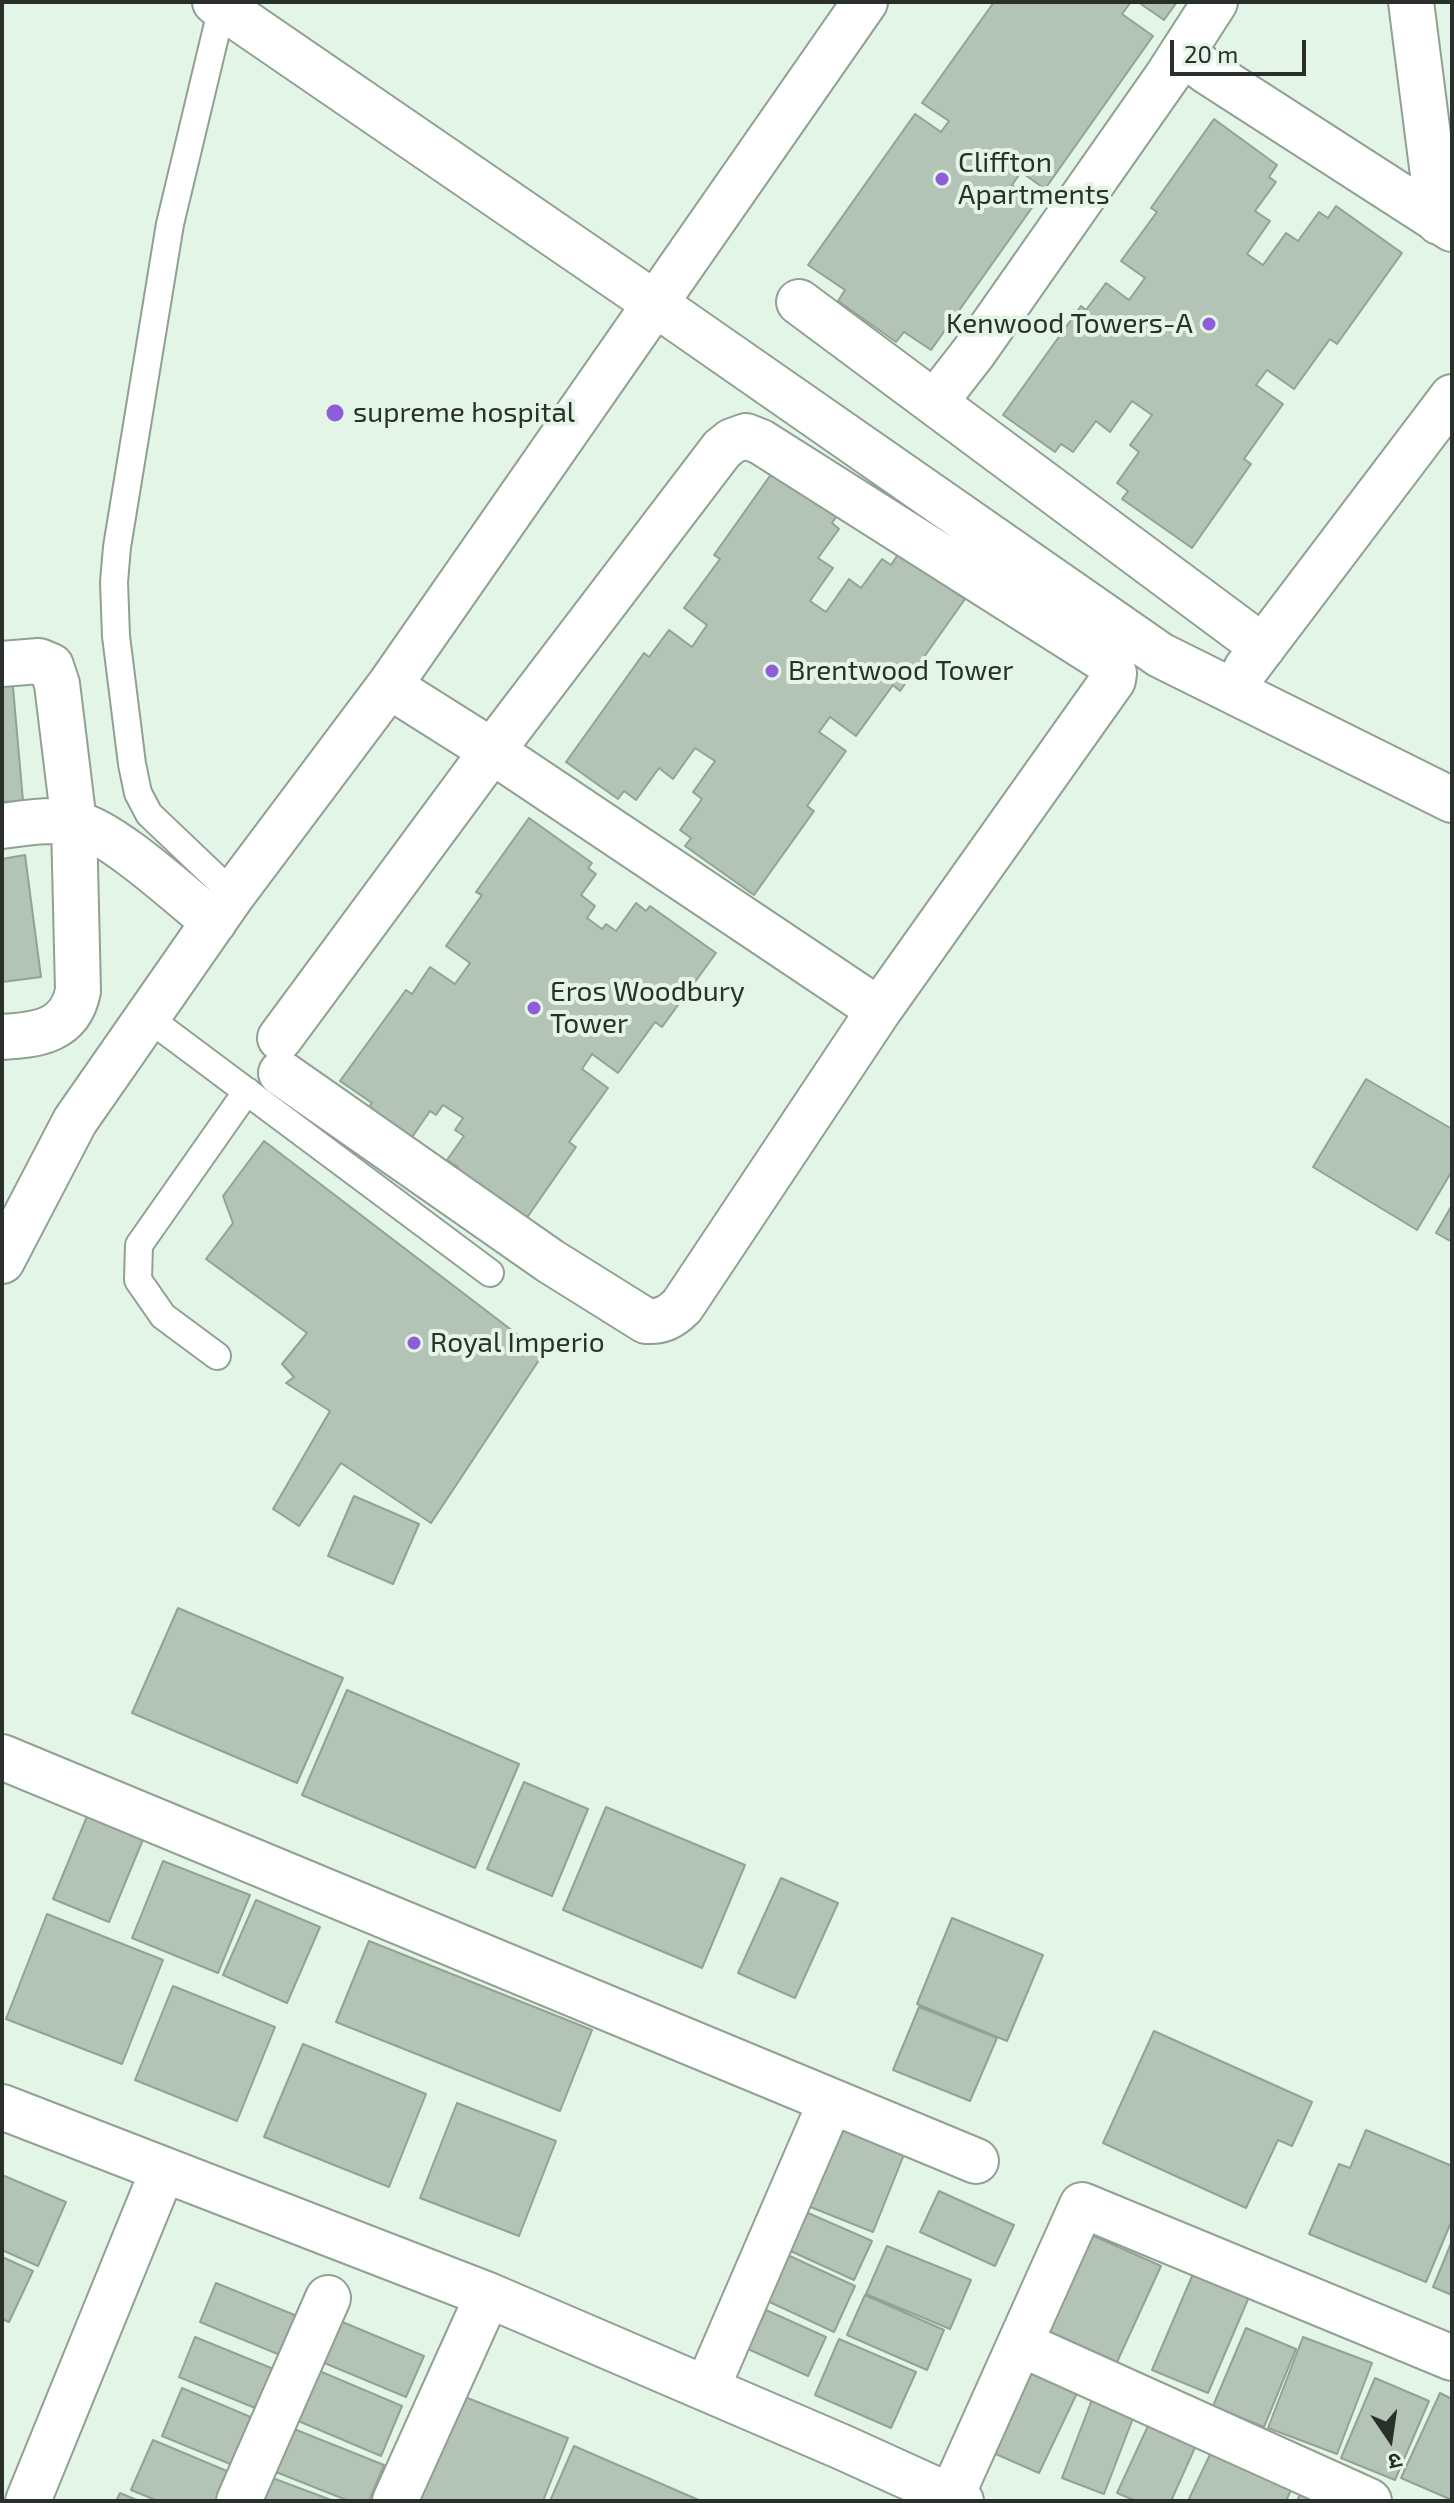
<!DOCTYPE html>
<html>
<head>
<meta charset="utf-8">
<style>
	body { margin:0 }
	#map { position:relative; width:1454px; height:2503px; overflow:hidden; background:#e3f5e6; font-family:"Exo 2","Noto Sans Devanagari",sans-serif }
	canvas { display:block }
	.frame { position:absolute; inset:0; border:4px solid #292f2a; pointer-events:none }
	.north { position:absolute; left:1350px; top:2399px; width:80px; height:80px; -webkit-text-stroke:6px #e3f5e6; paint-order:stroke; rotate:167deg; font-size:22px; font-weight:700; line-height:32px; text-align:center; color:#292f2a }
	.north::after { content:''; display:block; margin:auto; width:28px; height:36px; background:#292f2a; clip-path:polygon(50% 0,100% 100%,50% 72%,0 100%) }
	.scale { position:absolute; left:1170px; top:40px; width:136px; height:36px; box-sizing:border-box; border:4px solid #292f2a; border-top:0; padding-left:10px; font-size:24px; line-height:28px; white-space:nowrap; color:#292f2a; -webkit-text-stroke:6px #e3f5e6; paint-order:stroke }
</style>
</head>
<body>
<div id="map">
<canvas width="1454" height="2503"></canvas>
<div class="frame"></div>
<div class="north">उ</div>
<div class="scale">20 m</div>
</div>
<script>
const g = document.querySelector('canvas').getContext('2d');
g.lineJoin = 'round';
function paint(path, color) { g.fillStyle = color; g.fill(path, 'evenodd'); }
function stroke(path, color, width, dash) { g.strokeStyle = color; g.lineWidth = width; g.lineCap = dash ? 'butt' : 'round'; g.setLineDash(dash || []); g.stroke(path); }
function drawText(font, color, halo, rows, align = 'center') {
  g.font = font + ' "Exo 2",sans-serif'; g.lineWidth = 8; g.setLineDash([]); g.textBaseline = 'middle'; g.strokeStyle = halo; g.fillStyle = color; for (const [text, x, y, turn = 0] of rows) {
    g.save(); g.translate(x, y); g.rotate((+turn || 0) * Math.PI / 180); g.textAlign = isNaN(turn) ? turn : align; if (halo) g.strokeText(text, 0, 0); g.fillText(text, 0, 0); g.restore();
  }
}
const building = new Path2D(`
	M 994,2 L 1131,2 L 1122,14 L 1153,36 L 1045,189 L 1021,172 L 1012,185 L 1036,202 L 931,350 L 904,332 L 896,342 L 838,301 L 845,290 L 808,265 L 915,114 L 941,132 L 949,121 L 922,103 Z
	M 1138,2 L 1177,2 L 1164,20 Z
	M 1214,119 L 1277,165 L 1269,177 L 1276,182 L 1255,211 L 1270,221 L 1247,254 L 1263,265 L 1286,233 L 1298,241 L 1319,212 L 1328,218 L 1336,206 L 1402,253 L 1337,344 L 1330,339 L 1294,389 L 1267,370 L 1256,385 L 1283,404 L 1244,459 L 1251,464 L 1192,548 L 1122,499 L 1128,491 L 1117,483 L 1139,452 L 1130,445 L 1152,415 L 1132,401 L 1110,432 L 1096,421 L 1073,452 L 1061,444 L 1055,452 L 1003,415 L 1081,306 L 1086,310 L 1106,283 L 1129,300 L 1145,278 L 1121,261 L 1157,212 L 1151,208 Z
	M 777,466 L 840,511 L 832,523 L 839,529 L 818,558 L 833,568 L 810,601 L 826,612 L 849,579 L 861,588 L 882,559 L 891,565 L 899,553 L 965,599 L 900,691 L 893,685 L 856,736 L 830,717 L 819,732 L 846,751 L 807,806 L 814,811 L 754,895 L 685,846 L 691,838 L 680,830 L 702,799 L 693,792 L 715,761 L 695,748 L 673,779 L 659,768 L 636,800 L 624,791 L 618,799 L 566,762 L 644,653 L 649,657 L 669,630 L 692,647 L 707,625 L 684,608 L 720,559 L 714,555 Z
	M 2,676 L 12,676 L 23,801 L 2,802 Z
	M 529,818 L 592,863 L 588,868 L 596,874 L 581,895 L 595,906 L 587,918 L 602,929 L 606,924 L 616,931 L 636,903 L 646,911 L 650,906 L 716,953 L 662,1027 L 655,1022 L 618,1073 L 592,1054 L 582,1069 L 608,1088 L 569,1142 L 576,1147 L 526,1219 L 452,1175 L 458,1167 L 447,1160 L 464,1136 L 455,1130 L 463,1118 L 443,1105 L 436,1115 L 430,1111 L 408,1143 L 364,1113 L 372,1103 L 340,1081 L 406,990 L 412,994 L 430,967 L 455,984 L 470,963 L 446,946 L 482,895 L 476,892 Z
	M 25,855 L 41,977 L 2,982 L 2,859 Z
	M 1366,1079 L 1452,1129 L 1452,1171 L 1417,1230 L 1313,1167 Z
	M 264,1141 L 543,1354 L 431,1523 L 341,1463 L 299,1526 L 273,1509 L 330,1411 L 286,1383 L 294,1377 L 282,1364 L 307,1333 L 206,1259 L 233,1223 L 223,1196 Z
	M 1452,1205 L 1452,1242 L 1436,1233 Z
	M 354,1496 L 419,1524 L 393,1584 L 328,1556 Z
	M 178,1608 L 343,1678 L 297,1783 L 132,1713 Z
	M 347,1690 L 519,1764 L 475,1868 L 302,1795 Z
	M 524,1782 L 588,1809 L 552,1896 L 487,1869 Z
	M 606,1807 L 745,1865 L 702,1968 L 563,1910 Z
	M 88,1814 L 144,1837 L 109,1922 L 53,1899 Z
	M 163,1861 L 250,1895 L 218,1973 L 132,1938 Z
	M 781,1878 L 838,1903 L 795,1998 L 738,1973 Z
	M 256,1900 L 320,1927 L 287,2003 L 223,1975 Z
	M 47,1914 L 163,1960 L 122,2064 L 6,2019 Z
	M 952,1918 L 1043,1955 L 1007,2041 L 917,2004 Z
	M 369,1941 L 592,2030 L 560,2111 L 336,2022 Z
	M 173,1986 L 275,2027 L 237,2121 L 135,2080 Z
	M 919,2007 L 997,2038 L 970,2101 L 893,2070 Z
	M 1154,2031 L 1312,2102 L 1292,2146 L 1278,2140 L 1246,2208 L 1103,2143 Z
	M 303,2044 L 426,2094 L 389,2187 L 264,2137 Z
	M 457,2103 L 556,2141 L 519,2236 L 420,2198 Z
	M 834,2112 L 909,2142 L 873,2232 L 798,2202 Z
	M 1366,2130 L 1452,2166 L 1452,2220 L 1426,2282 L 1309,2234 L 1339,2164 L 1350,2168 Z
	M 2,2175 L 66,2202 L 38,2266 L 2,2250 Z
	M 939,2191 L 1014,2225 L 995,2266 L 920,2232 Z
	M 799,2209 L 872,2241 L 854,2280 L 782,2247 Z
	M 1085,2232 L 1161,2266 L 1117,2362 L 1041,2328 Z
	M 1452,2241 L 1452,2295 L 1433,2287 Z
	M 887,2246 L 971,2280 L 950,2329 L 866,2294 Z
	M 781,2252 L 855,2286 L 834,2332 L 759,2297 Z
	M 2,2257 L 33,2271 L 9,2322 L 2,2319 Z
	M 1193,2274 L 1249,2297 L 1208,2393 L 1152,2370 Z
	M 216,2283 L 302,2318 L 285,2357 L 200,2322 Z
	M 865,2295 L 944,2330 L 927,2370 L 847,2335 Z
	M 766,2310 L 826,2337 L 808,2376 L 748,2349 Z
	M 340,2321 L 424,2356 L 406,2397 L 322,2362 Z
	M 1246,2328 L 1296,2349 L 1264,2427 L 1213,2406 Z
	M 195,2337 L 281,2372 L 265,2412 L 179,2377 Z
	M 1303,2337 L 1372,2363 L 1337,2454 L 1268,2428 Z
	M 839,2339 L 916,2372 L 891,2428 L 815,2395 Z
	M 1027,2368 L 1078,2391 L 1039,2473 L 989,2451 Z
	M 317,2370 L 402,2406 L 381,2456 L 296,2420 Z
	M 1375,2378 L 1429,2401 L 1395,2480 L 1341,2458 Z
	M 182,2388 L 260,2421 L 240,2468 L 162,2436 Z
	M 455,2393 L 568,2438 L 543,2501 L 411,2501 Z
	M 1440,2393 L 1452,2399 L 1452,2500 L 1401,2478 Z
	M 1093,2397 L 1135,2413 L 1104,2494 L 1062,2478 Z
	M 1154,2413 L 1201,2434 L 1171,2501 L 1136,2501 L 1117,2493 Z
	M 294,2429 L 384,2465 L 369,2501 L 349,2501 L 276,2472 Z
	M 153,2440 L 234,2474 L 223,2501 L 158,2501 L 131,2490 Z
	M 1215,2444 L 1295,2481 L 1286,2501 L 1188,2501 Z
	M 574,2446 L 701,2501 L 550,2501 Z
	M 267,2476 L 334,2501 L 257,2501 Z
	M 1304,2487 L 1335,2501 L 1297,2501 Z
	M 120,2493 L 139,2501 L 116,2501 Z`);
const lane = new Path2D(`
	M 222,7 L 170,224 L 117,547 L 114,582 L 116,636 L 132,764 L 138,793 L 149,814 L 233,894
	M 147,1017 L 490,1273
	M 217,1356 L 163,1316 L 138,1280 L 139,1245 L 247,1091`);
const street = new Path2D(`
	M 215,2 L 657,305 L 1160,655 L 1452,800
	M 1411,2 L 1439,222
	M 1182,53 L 1208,72 L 1452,229
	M 799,302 L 1263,647
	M 935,402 L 974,352 L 1168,75 L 1215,2
	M 2,664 L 39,661 L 51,666 L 57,684 L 74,823 L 78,991 C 70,1031 38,1035 2,1037
	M 1246,669 L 1452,397
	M 389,686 L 492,751 L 879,1010
	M 2,826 C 26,823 53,818 77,824 C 114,833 181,896 214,922
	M 280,1038 L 492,751 L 722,449 L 732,441 L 746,436 L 761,442 L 1108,662 L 1114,673 L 1113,680 L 879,1010 L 682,1306 C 671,1317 662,1322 646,1321 L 550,1261 L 281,1073
	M 2,1261 L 75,1121 L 233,894 L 389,686 L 865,2
	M 2,1757 L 976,2161
	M 2,2107 L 488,2295 L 842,2447 L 961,2501
	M 1021,2344 L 1369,2501
	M 707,2388 L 831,2101
	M 951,2497 L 1082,2205 L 1452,2358
	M 28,2501 L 163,2170
	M 239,2501 L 328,2298
	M 395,2501 L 488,2295`);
const markers = [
	[942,179,8,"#8f5dd7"],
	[1209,324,8,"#8f5dd7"],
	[335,413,10,"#8f5dd7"],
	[772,671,8,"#8f5dd7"],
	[534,1008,8,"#8f5dd7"],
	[414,1343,8,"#8f5dd7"]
];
const poiNames = [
	["Cliffton",958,163],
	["Apartments",958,195],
	["Kenwood Towers-A",1193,324,"right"],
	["supreme hospital",353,413],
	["Brentwood Tower",788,671],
	["Eros Woodbury",550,992],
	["Tower",550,1024],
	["Royal Imperio",430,1343]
];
paint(building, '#b3c4b6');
stroke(building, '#92a294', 2);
stroke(lane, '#90a193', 30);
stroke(street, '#90a193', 48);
stroke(lane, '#fff', 26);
stroke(street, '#fff', 44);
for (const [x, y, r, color] of markers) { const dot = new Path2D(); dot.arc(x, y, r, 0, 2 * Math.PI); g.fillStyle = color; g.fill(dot); stroke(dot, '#e3f5e6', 3); }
drawText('28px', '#292f2a', '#e3f5e6', poiNames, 'left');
</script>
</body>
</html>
